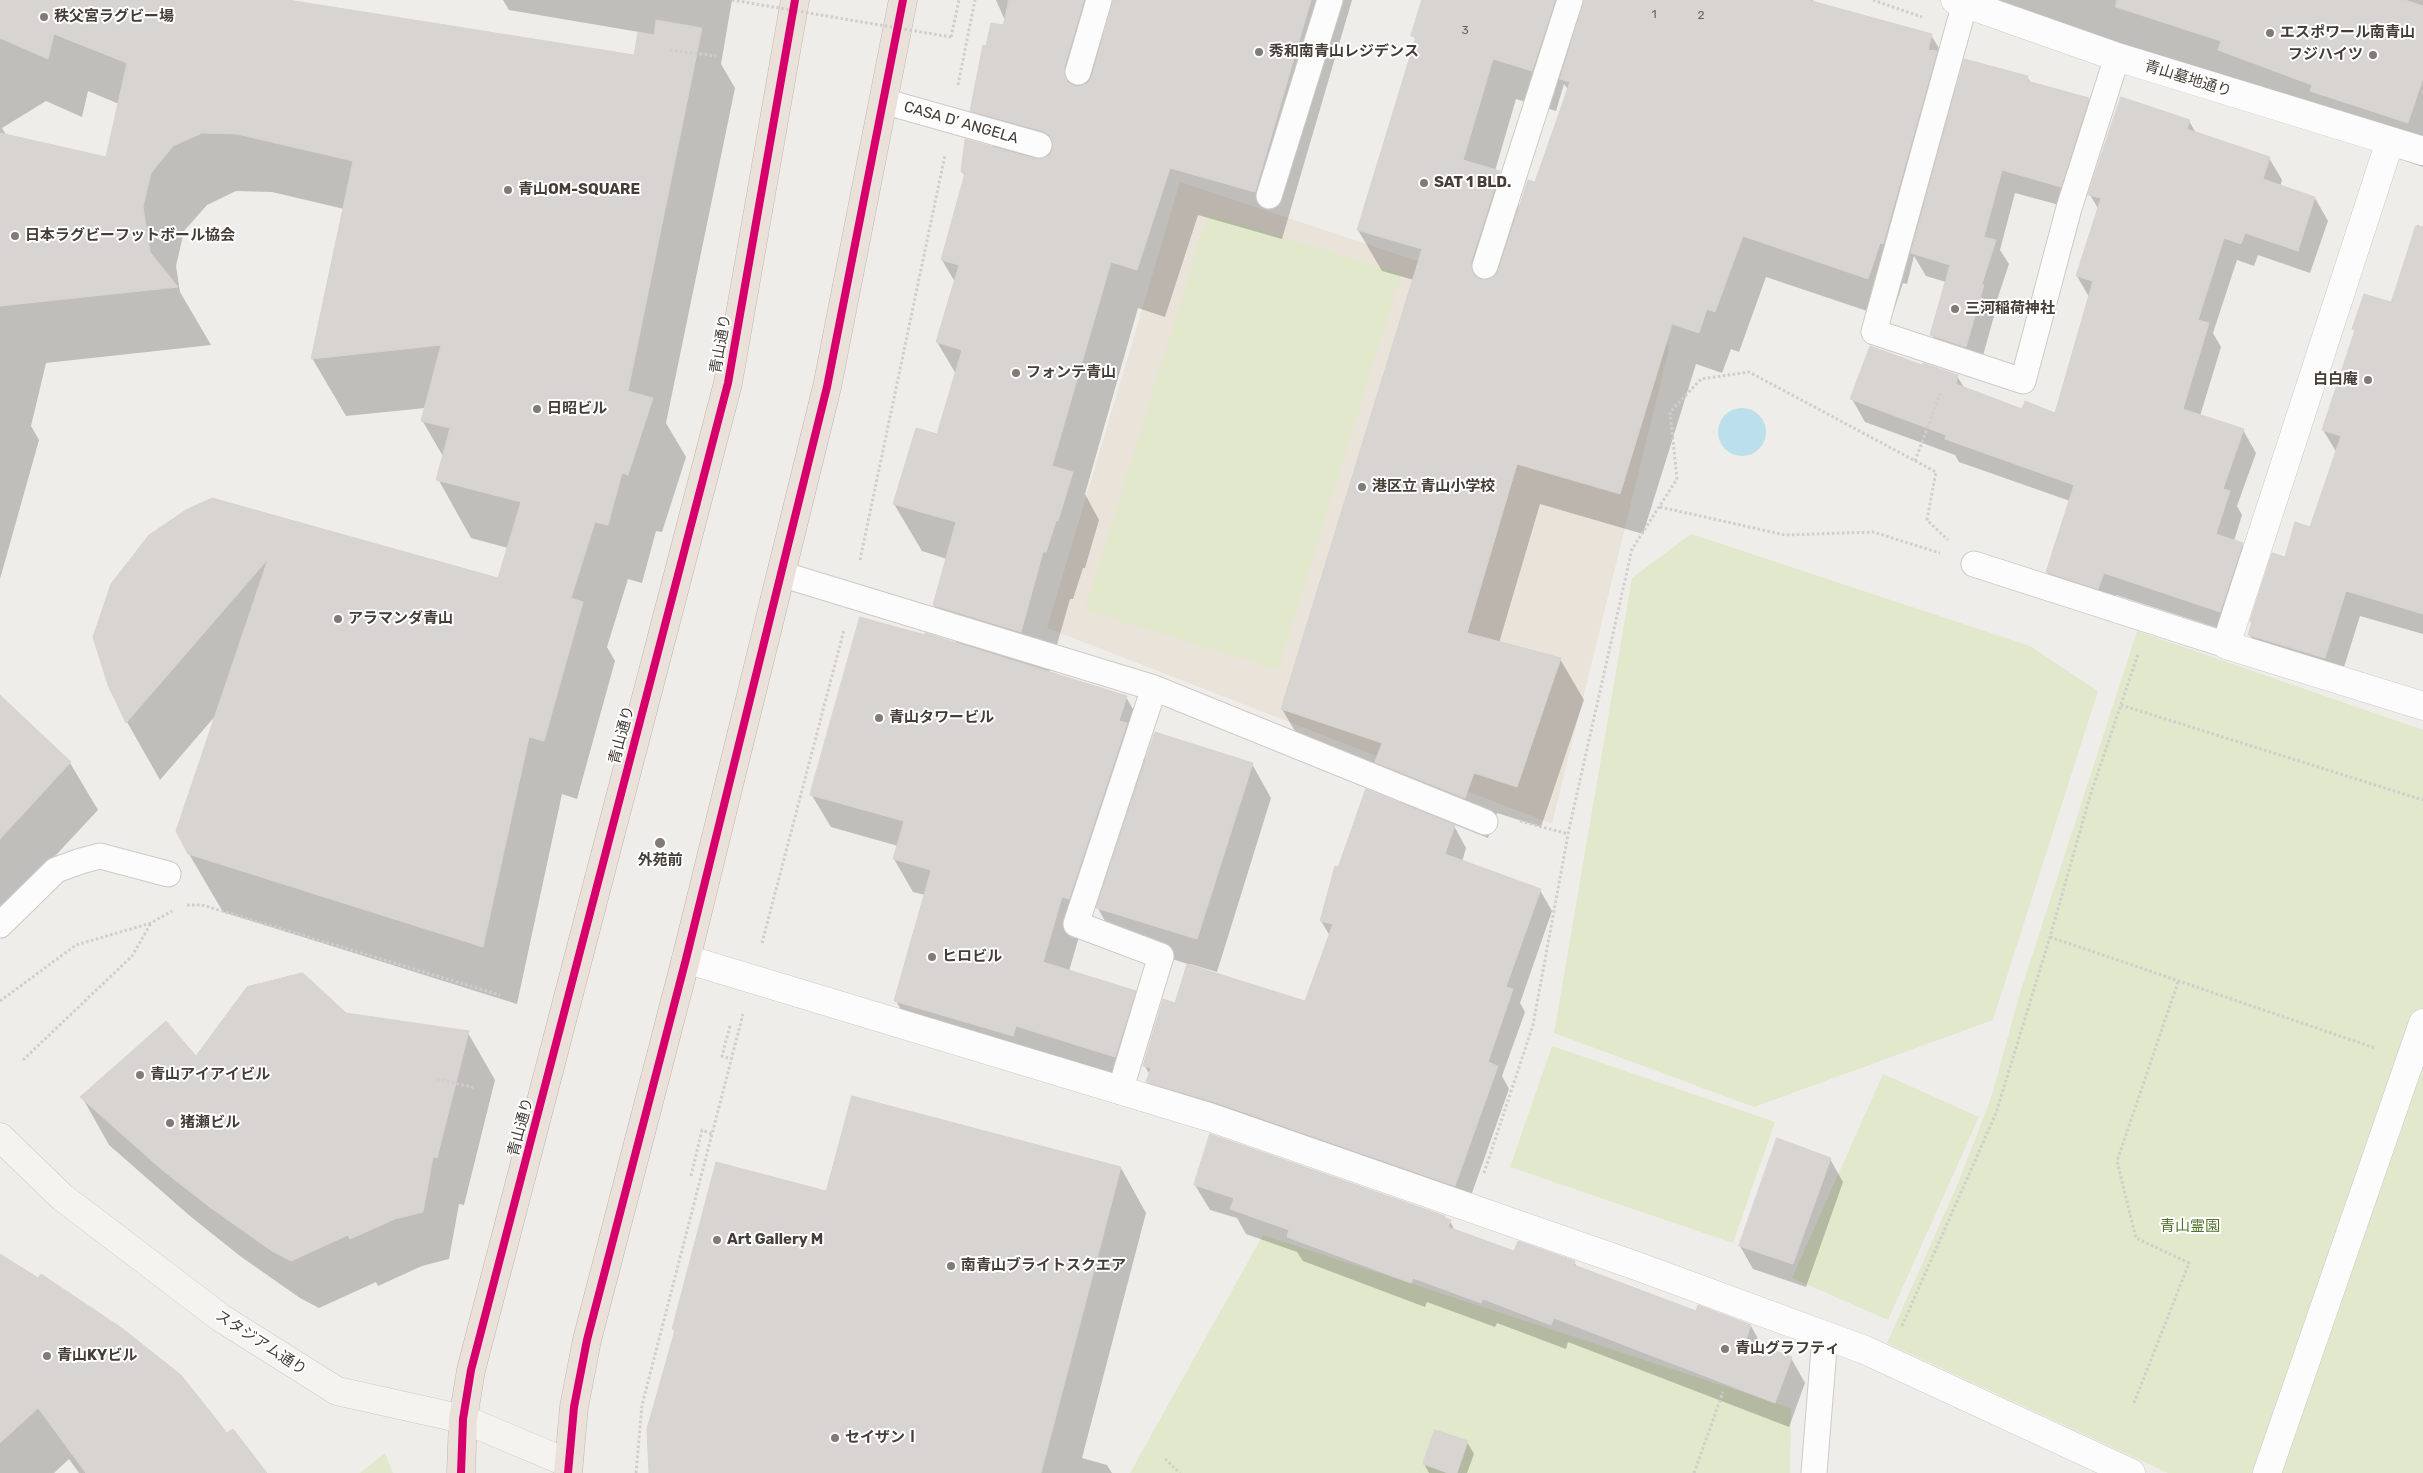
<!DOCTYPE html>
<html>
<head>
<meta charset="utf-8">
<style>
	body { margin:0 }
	canvas { display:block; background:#efedea }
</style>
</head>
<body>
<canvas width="2423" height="1473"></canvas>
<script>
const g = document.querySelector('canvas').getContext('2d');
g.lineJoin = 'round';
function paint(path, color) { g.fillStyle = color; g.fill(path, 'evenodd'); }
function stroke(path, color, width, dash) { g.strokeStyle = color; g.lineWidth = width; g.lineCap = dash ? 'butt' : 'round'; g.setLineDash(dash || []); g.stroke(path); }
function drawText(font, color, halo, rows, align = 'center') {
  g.font = font + ' Rubik,"Noto Sans JP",sans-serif'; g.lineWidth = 4; g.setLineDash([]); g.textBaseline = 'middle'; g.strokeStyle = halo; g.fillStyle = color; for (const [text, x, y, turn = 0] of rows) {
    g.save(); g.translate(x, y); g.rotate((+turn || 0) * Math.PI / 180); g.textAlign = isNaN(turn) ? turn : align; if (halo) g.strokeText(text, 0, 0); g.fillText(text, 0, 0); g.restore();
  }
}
const education = new Path2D(`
	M 1180,182 L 1670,345 L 1552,824 L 1047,628 Z`);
const green = new Path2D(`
	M 1208,214 L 1401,274 L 1278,669 L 1085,610 Z
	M 1691,534 L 2030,646 L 2098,691 L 1993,1020 L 1754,1107 L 1554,1033 L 1632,578 Z
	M 2137,631 L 2423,730 L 2423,1473 L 2168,1473 L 1887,1343 L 1958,1183 L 1991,1098 L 2020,993 Z
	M 1552,1046 L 1775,1122 L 1733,1243 L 1510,1167 Z
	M 1883,1074 L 1979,1117 L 1888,1320 L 1792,1278 Z
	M 1263,1235 L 1791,1408 L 1790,1473 L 1130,1473 Z
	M 385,1453 L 393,1473 L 360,1473 Z`);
const water = new Path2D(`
	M1718 432a24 24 0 1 1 48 0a24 24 0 1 1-48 0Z`);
const shadow = new Path2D(`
	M 0,0 L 280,0 L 635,57 L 639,32 L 509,10 L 503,0 L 732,0 L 721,64 L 735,88 L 666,423 L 686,457 L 662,532 L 656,531 L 642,583 L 628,579 L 607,647 L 615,661 L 577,799 L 562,794 L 517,1004 L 223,912 L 189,854 L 217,714 L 160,780 L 127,722 L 150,536 L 498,579 L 508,548 L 471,538 L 438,479 L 444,458 L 422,420 L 425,408 L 346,416 L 312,358 L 344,209 L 272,192 L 236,191 L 207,205 L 184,231 L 176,266 L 180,292 L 211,345 L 46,363 L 31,426 L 39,440 L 0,579 ZM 88,91 L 119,104 L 107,159 L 6,135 L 2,128 L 46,101 L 82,117 Z
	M 996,0 L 1105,0 L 1099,26 L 1105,35 L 1135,0 L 1352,0 L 1282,239 L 1198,215 L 1165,317 L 1138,308 L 1085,494 L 1099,520 L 1085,568 L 1083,568 L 1073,599 L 1070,599 L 1049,673 L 1126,697 L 1145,730 L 1140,748 L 1147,760 L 1252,764 L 1271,798 L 1217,972 L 1190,964 L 1189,966 L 1306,1003 L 1330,936 L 1321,921 L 1338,868 L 1402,805 L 1385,776 L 1306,750 L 1282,709 L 1414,280 L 1382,271 L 1358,230 L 1416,40 L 1413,36 L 1423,0 L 1813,0 L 1814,3 L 1931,35 L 1955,75 L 1953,82 L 1957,90 L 2027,77 L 2031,83 L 2088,99 L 2101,122 L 2074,209 L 2015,193 L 2000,250 L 2009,264 L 1995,306 L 1996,309 L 1979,370 L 1945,358 L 1932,335 L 1946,282 L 1926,276 L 1914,256 L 1907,284 L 1903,283 L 1891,319 L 1766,277 L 1739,352 L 1731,349 L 1722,373 L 1696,364 L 1643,534 L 1540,504 L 1499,643 L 1560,659 L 1584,700 L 1541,827 L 1497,813 L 1488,838 L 1453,824 L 1466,848 L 1462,862 L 1540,890 L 1552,911 L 1520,1003 L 1525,1012 L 1502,1076 L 1509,1089 L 1467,1207 L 1160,1103 L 1148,1082 L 1150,1075 L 1144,1065 L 1176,1004 L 1188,964 L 1117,942 L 1096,905 L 1088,932 L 1081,930 L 1069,971 L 1135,992 L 1154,1025 L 1134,1089 L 915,1034 L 896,1001 L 925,895 L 913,892 L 894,859 L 898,846 L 831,827 L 811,794 L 957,644 L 934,605 L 947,559 L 922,551 L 894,504 L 938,436 L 956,374 L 937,342 L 955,282 L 942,260 L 965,177 L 962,171 L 993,148 L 971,110 L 1022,59 ZM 1564,84 L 1569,91 L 1536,184 L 1520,208 L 1499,172 L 1495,171 L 1516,99 L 1556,111 Z
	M 1960,0 L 2423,0 L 2423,167 L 2340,139 Z
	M 2189,121 L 2196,133 L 2269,158 L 2282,180 L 2280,187 L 2315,198 L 2328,221 L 2310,273 L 2258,255 L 2254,266 L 2237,260 L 2213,333 L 2221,347 L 2200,416 L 2243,430 L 2256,453 L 2237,506 L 2242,515 L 2234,541 L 2242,544 L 2255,566 L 2233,633 L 2116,595 L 2111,611 L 2060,594 L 2047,572 L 2070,501 L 1959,462 L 1955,455 L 1865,422 L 1852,399 L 1923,367 L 1957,376 L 1965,389 L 2023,410 L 2056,414 L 2089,297 L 2077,276 L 2099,210 L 2090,195 Z
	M 2417,225 L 2423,227 L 2423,634 L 2360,616 L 2339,683 L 2264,661 L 2250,635 L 2253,624 L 2251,621 L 2286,558 L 2311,528 L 2337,453 L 2323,430 L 2356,333 L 2353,329 L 2392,304 Z
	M 0,698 L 70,763 L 98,810 L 0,915 Z
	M 345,1014 L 468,1033 L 495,1080 L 464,1205 L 459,1204 L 449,1259 L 422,1266 L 378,1286 L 376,1282 L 319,1308 L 300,1298 L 240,1256 L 190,1216 L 109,1145 L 82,1097 L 196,1058 Z
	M 1830,1159 L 1843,1182 L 1806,1287 L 1753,1269 L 1740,1246 Z
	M 1121,1168 L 1146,1213 L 1082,1458 L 1107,1465 L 1112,1473 L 650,1473 L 675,1333 L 673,1329 L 827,1193 Z
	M 1195,1185 L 1444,1217 L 1450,1221 L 1455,1231 L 1515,1253 L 1574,1262 L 1578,1268 L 1696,1312 L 1698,1307 L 1751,1326 L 1763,1348 L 1791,1358 L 1805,1383 L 1789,1427 L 1568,1342 L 1566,1349 L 1497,1323 L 1495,1327 L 1427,1302 L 1425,1307 L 1303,1261 L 1297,1252 L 1246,1234 L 1237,1218 L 1210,1210 Z
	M 0,1255 L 227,1435 L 265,1473 L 79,1473 L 69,1459 L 54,1473 L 0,1473 Z
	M 1467,1442 L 1474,1454 L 1467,1473 L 1429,1473 L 1424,1464 Z`);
const building = new Path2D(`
	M 0,0 L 288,0 L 634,55 L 638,32 L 654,35 L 656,20 L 702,28 L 628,391 L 653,398 L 628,475 L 622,473 L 608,525 L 595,522 L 571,598 L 583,602 L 544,741 L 529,737 L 483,947 L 188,854 L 176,831 L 268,559 L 126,723 L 108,685 L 93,637 L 111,584 L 149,535 L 186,510 L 212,498 L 498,578 L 521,502 L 436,480 L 450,428 L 421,421 L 441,345 L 311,359 L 353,161 L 237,134 L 202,133 L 173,146 L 151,173 L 143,207 L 150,252 L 178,287 L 0,306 L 0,133 L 106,157 L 127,63 L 54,34 L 48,59 L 0,38 Z
	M 1009,0 L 1084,0 L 1064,68 L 1067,82 L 1074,86 L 1081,86 L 1088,83 L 1092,76 L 1113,0 L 1311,0 L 1255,192 L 1170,168 L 1137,270 L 1111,262 L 1052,466 L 1073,472 L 1058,521 L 1056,521 L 1046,552 L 1043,552 L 1021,632 L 933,605 L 956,522 L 893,504 L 916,428 L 937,434 L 962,350 L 936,342 L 959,265 L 941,260 L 965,173 L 961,172 L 965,139 L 1036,159 L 1049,156 L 1053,148 L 1050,135 L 1043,131 L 970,111 L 983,45 L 986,46 L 991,23 L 1003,25 Z
	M 1422,0 L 1555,0 L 1532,71 L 1493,59 L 1463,160 L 1500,171 L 1471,262 L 1474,275 L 1481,280 L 1494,277 L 1498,271 L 1528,180 L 1535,182 L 1570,82 L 1560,79 L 1584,0 L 1808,0 L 1932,34 L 1928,50 L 1937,51 L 1883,244 L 1880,243 L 1868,279 L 1743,236 L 1715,312 L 1707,309 L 1699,333 L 1672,324 L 1620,494 L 1517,464 L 1467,633 L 1561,658 L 1517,787 L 1474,773 L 1465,798 L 1375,762 L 1382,743 L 1281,709 L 1422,249 L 1357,230 L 1416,37 L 1411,36 Z
	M 2117,0 L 2405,0 L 2423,6 L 2423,78 L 2408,123 L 2310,91 L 2312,85 L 2218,50 L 2221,41 L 2116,7 Z
	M 1964,59 L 2028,76 L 2027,81 L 2089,98 L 2061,187 L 2002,170 L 1984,237 L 1996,240 L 1982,284 L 1984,285 L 1966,347 L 1930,335 L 1950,265 L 1911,253 Z
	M 2121,97 L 2190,120 L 2187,129 L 2270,157 L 2263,179 L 2315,197 L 2298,251 L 2245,233 L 2241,244 L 2224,238 L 2198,320 L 2209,323 L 2183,409 L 2244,429 L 2223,489 L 2230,491 L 2216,534 L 2243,543 L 2220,612 L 2104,573 L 2098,589 L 2046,572 L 2074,485 L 1945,439 L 1946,435 L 1850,399 L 1870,346 L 1922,365 L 1923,363 L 1958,375 L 1956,384 L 2022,409 L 2025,401 L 2055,413 L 2093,281 L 2076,276 L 2101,198 L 2088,195 Z
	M 2416,226 L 2423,227 L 2423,614 L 2346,591 L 2325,658 L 2248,635 L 2252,622 L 2250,621 L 2272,553 L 2285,557 L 2295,522 L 2310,527 L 2341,436 L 2322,430 L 2355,330 L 2352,329 L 2364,294 L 2391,302 Z
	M 860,617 L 925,635 L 925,633 L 1127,696 L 1119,721 L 1127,723 L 1069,899 L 1062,897 L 1043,962 L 1136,991 L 1115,1057 L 1016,1026 L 1013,1036 L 894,1001 L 931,870 L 893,859 L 904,821 L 810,795 Z
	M 0,695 L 71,762 L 0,839 Z
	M 1155,732 L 1253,763 L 1197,939 L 1096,908 Z
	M 1366,789 L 1455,825 L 1445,854 L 1541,889 L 1506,987 L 1513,989 L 1488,1062 L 1498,1066 L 1455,1186 L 1217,1103 L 1146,1082 L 1151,1068 L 1143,1066 L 1163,999 L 1175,1003 L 1187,964 L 1305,1001 L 1333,924 L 1320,921 L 1335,866 L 1338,867 Z
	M 303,973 L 346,1013 L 469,1031 L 437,1158 L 433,1157 L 423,1212 L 395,1219 L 350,1239 L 348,1235 L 291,1261 L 272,1251 L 211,1208 L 161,1169 L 80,1097 L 166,1021 L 196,1056 L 247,987 Z
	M 852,1096 L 1121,1167 L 1041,1473 L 649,1473 L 647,1429 L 675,1330 L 672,1329 L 716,1162 L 826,1191 Z
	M 1210,1134 L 1445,1216 L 1444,1218 L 1451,1220 L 1448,1227 L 1514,1251 L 1518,1241 L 1575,1261 L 1574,1265 L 1696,1311 L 1698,1305 L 1751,1325 L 1746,1340 L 1792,1357 L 1775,1403 L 1554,1318 L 1551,1325 L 1483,1299 L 1481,1303 L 1413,1278 L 1411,1283 L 1287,1237 L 1289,1230 L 1230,1209 L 1234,1198 L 1194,1185 Z
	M 1777,1138 L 1831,1158 L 1793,1264 L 1739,1246 Z
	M 0,1254 L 38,1278 L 41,1274 L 123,1329 L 181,1375 L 227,1433 L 233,1429 L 267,1473 L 86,1473 L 38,1408 L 0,1443 Z
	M 1435,1430 L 1468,1441 L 1457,1473 L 1448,1473 L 1423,1464 Z`);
const path = new Path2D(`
	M 1873,0 L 1922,17
	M 951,37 L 959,0
	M 670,50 L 716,56
	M 958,85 L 975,0
	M 1915,461 L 1941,392
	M 1660,507 L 1785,535 L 1873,532 L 1940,553
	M 860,560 L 945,155
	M 2121,705 L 2423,800
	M 1520,821 L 1568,834
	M 187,905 L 202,905 L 500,995
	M 2050,937 L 2375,1048
	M 762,943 L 844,630
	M 0,1001 L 76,945 L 151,923 L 172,911
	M 730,1026 L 722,1056 L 731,1059
	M 23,1060 L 132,956 L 151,923
	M 437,1079 L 476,1088
	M 1484,1173 L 1533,1025 L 1569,829 L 1632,549 L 1677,479 L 1670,412 L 1701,379 L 1749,372 L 1936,472 L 1927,520 L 1948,540
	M 691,1176 L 702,1130 L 712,1134
	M 1902,1326 L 1996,1113 L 2050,937 L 2090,796 L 2138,654
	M 2134,1403 L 2189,1263 L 2136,1238 L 2117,1161 L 2178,982
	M 1165,1459 L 1180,1473
	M 636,1473 L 642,1405 L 743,1014
	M 1694,1473 L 1723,1392`);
const lane = new Path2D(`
	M 1965,3 L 1874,332 L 2023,381 L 2069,208 L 2117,57
	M 1078,72 L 1099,0
	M 883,101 L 1039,145
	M 1269,196 L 1330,0
	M 1485,266 L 1570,0
	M 1974,564 L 2226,645
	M 781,574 L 1154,688 L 1485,822
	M 0,925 L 56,870 L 81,861 L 100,856 L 168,874
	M 1120,1091 L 1161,956 L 1076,924 L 1154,688
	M 1814,1473 L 1825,1336`);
const street = new Path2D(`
	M 1955,0 L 2117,57 L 2423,151
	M 2390,141 L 2226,645 L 2423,706
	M 686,959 L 1212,1118 L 1634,1265 L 1865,1350 L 2131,1473
	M 2267,1473 L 2423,1023`);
const secondary = new Path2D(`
	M 0,1137 L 62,1197 L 221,1318 L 337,1391 L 463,1419 L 568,1463`);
const highway = new Path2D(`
	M 461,1473 L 463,1419 L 471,1370 L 728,383 L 795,0
	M 568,1473 L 574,1407 L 587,1340 L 686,959 L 827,387 L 903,0`);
const pathBridge = new Path2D(`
	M 732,0 L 951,37`);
const cycleway = new Path2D(`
	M 461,1473 L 463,1419 L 471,1370 L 728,383 L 795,0
	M 568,1473 L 574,1407 L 587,1340 L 686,959 L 827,387 L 903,0`);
const markers = [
	[44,17,5,"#807b75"],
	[2270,33,5,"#807b75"],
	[1259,52,5,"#807b75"],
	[2373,55,5,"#807b75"],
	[1424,183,5,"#807b75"],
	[508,190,5,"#807b75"],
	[15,236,5,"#807b75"],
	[1955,309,5,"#807b75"],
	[1016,373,5,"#807b75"],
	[2368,380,5,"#807b75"],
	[537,409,5,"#807b75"],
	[1362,487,5,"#807b75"],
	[338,619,5,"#807b75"],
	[879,718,5,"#807b75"],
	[660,843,6,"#807b75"],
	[932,957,5,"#807b75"],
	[140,1075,5,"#807b75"],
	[170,1123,5,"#807b75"],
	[717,1240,5,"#807b75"],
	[951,1266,5,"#807b75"],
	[1725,1349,5,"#807b75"],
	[47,1356,5,"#807b75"],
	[835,1438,5,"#807b75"]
];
const numberNames = [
	["1",1654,15],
	["2",1701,16],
	["3",1465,31]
];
const poiNames = [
	["秩父宮ラグビー場",54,17],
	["エスポワール南青山",2280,33],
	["秀和南青山レジデンス",1269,52],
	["フジハイツ",2363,55,"right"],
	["SAT 1 BLD.",1434,183],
	["青山OM-SQUARE",518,190],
	["日本ラグビーフットボール協会",25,236],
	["三河稲荷神社",1965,309],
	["フォンテ青山",1026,373],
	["白白庵",2358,380,"right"],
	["日昭ビル",547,409],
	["港区立 青山小学校",1372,487],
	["アラマンダ青山",348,619],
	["青山タワービル",889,718],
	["外苑前",660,861,"center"],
	["ヒロビル",942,957],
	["青山アイアイビル",150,1075],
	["猪瀬ビル",180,1123],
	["Art Gallery M",727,1240],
	["南青山ブライトスクエア",961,1266],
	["青山グラフティ",1735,1349],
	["青山KYビル",57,1356],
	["セイザンⅠ",845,1438]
];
const streetNames = [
	["青山墓地通り",2188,79,17],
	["CASA D’ ANGELA",961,123,16],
	["青山通り",721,344,-80],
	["青山通り",622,735,-75],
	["青山通り",521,1127,-75],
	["スタジアム通り",261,1343,33]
];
const parkNames = [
	["青山霊園",2190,1227]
];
paint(education, '#eae3d9');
paint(green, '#e1e8cb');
paint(water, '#bce0eb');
paint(shadow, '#0003');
paint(building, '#d7d4d1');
stroke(building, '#d7d4d0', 1);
stroke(lane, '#cdcac7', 27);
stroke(street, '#cdcac7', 29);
stroke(secondary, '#cec9c1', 29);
stroke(highway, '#c5b5a6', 29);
stroke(path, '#d0cdcb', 3, [2.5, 2.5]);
stroke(lane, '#fdfcfc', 25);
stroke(street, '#fdfcfc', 28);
stroke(secondary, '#f5f3ef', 28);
stroke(highway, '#eae2da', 28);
stroke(pathBridge, '#d0cdcb', 3, [2.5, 2.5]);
stroke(cycleway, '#d6006c', 8);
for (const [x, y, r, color] of markers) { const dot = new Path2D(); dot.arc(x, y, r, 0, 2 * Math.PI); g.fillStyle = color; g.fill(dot); stroke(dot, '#fff', 2); }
drawText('12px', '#6b645e', null, numberNames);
drawText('bold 15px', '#453d36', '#fff', poiNames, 'left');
drawText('15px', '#453d36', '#fff', streetNames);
drawText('15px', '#52732d', '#fff', parkNames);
</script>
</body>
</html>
